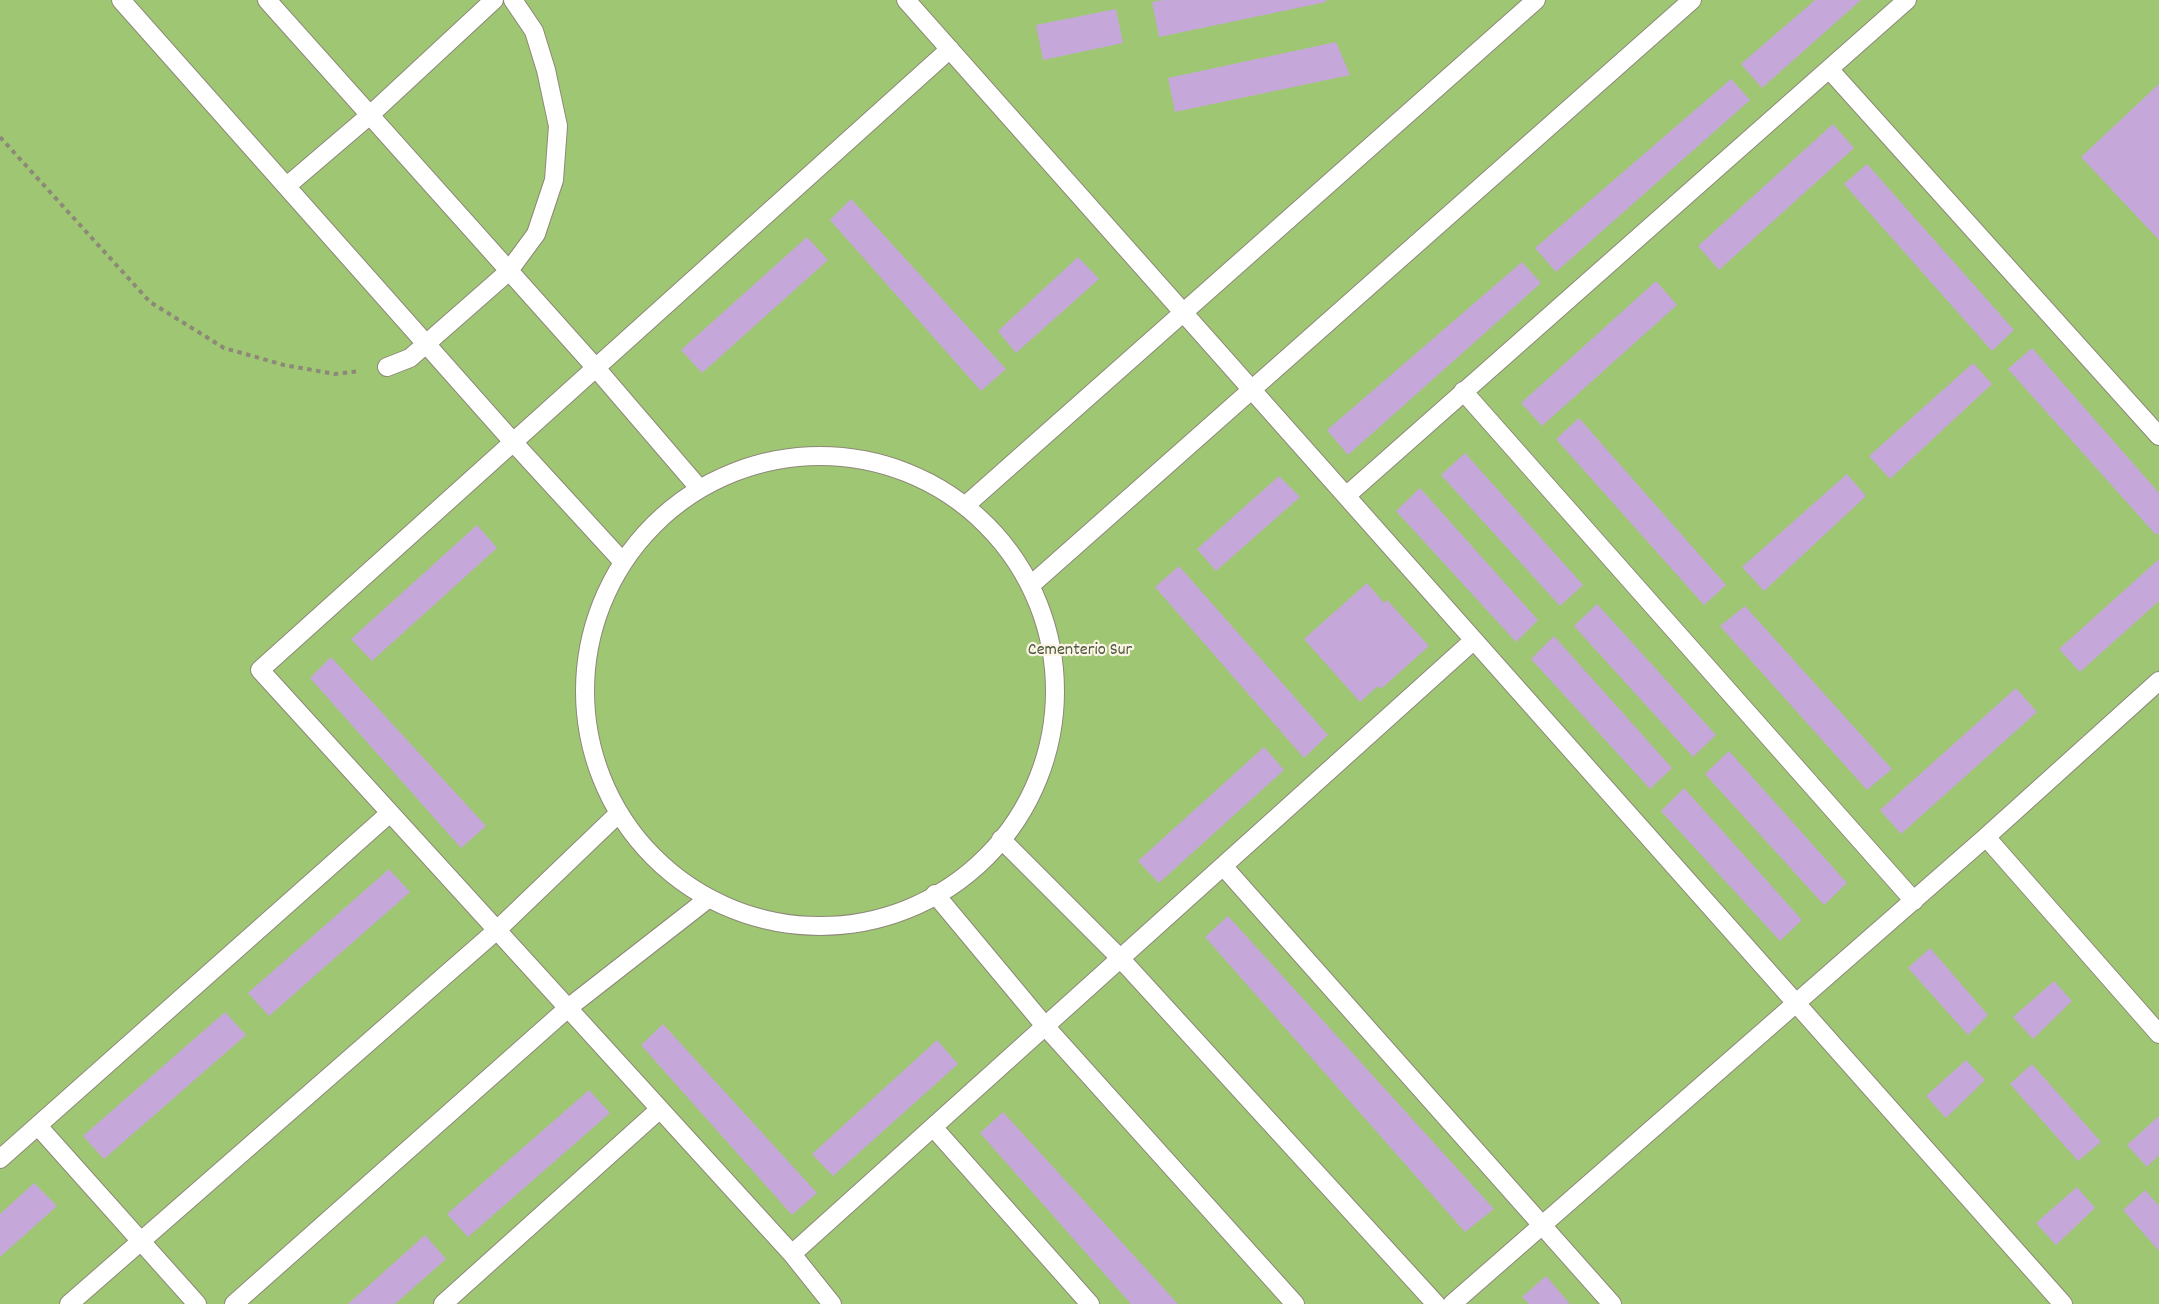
<!DOCTYPE html>
<html>
<head>
<meta charset="utf-8">
<style>
	body { margin:0 }
	canvas { display:block; background:#efe4c5 }
</style>
</head>
<body>
<canvas width="2159" height="1304"></canvas>
<script>
const g = document.querySelector('canvas').getContext('2d');
g.lineJoin = 'round';
function paint(path, color) { g.fillStyle = color; g.fill(path, 'evenodd'); }
function stroke(path, color, width, dash) { g.strokeStyle = color; g.lineWidth = width; g.lineCap = dash ? 'butt' : 'round'; g.setLineDash(dash || []); g.stroke(path); }
function drawText(font, color, halo, rows, align = 'center') {
  g.font = font + ' Dekko,sans-serif'; g.lineWidth = 4.5; g.setLineDash([]); g.textBaseline = 'middle'; g.strokeStyle = halo; g.fillStyle = color; for (const [text, x, y, turn = 0] of rows) {
    g.save(); g.translate(x, y); g.rotate((+turn || 0) * Math.PI / 180); g.textAlign = isNaN(turn) ? turn : align; if (halo) g.strokeText(text, 0, 0); g.fillText(text, 0, 0); g.restore();
  }
}
const green = new Path2D(`
	M 0,0 L 2159,0 L 2159,1304 L 0,1304 Z`);
const building = new Path2D(`
	M 1163,0 L 1326,0 L 1326,2 L 1159,37 L 1152,2 Z
	M 1815,0 L 1861,0 L 1762,88 L 1741,64 Z
	M 1116,9 L 1123,43 L 1043,60 L 1036,25 Z
	M 1336,42 L 1350,75 L 1175,112 L 1168,78 Z
	M 1731,79 L 1750,100 L 1556,272 L 1535,248 Z
	M 2159,84 L 2159,240 L 2081,157 Z
	M 1833,124 L 1854,148 L 1719,270 L 1698,246 Z
	M 1867,164 L 2014,330 L 1992,351 L 1844,184 Z
	M 851,199 L 1006,369 L 981,391 L 830,220 Z
	M 807,237 L 828,260 L 702,373 L 681,350 Z
	M 1078,257 L 1099,279 L 1016,353 L 998,331 Z
	M 1522,262 L 1541,283 L 1348,455 L 1327,430 Z
	M 1656,281 L 1677,305 L 1542,426 L 1521,403 Z
	M 2032,348 L 2159,493 L 2159,533 L 2156,535 L 2008,369 Z
	M 1973,363 L 1992,384 L 1890,479 L 1869,456 Z
	M 1579,418 L 1726,585 L 1704,605 L 1556,439 Z
	M 1465,453 L 1583,585 L 1560,606 L 1441,475 Z
	M 1847,474 L 1866,496 L 1764,591 L 1742,567 Z
	M 1279,476 L 1300,497 L 1216,571 L 1197,549 Z
	M 1420,488 L 1538,620 L 1516,642 L 1396,511 Z
	M 477,525 L 497,548 L 372,661 L 351,639 Z
	M 2159,559 L 2159,601 L 2080,672 L 2059,649 Z
	M 1179,566 L 1328,735 L 1304,758 L 1155,587 Z
	M 1367,583 L 1384,603 L 1387,600 L 1429,646 L 1381,689 L 1378,686 L 1360,702 L 1304,639 Z
	M 1597,604 L 1716,735 L 1693,757 L 1574,626 Z
	M 1745,606 L 1892,769 L 1867,790 L 1720,626 Z
	M 1554,636 L 1672,768 L 1650,789 L 1531,659 Z
	M 331,657 L 486,826 L 461,848 L 310,678 Z
	M 2016,688 L 2037,712 L 1901,834 L 1880,810 Z
	M 1264,747 L 1284,770 L 1159,883 L 1138,861 Z
	M 1729,751 L 1847,883 L 1824,905 L 1705,774 Z
	M 1684,788 L 1802,920 L 1780,941 L 1661,811 Z
	M 389,869 L 410,892 L 269,1016 L 248,993 Z
	M 1228,916 L 1494,1209 L 1465,1232 L 1205,937 Z
	M 1930,948 L 1988,1015 L 1968,1035 L 1908,968 Z
	M 2054,981 L 2072,1001 L 2033,1039 L 2013,1017 Z
	M 225,1012 L 246,1035 L 104,1159 L 83,1136 Z
	M 663,1024 L 817,1193 L 792,1215 L 641,1045 Z
	M 937,1040 L 958,1064 L 833,1176 L 812,1154 Z
	M 1966,1060 L 1985,1080 L 1946,1118 L 1926,1096 Z
	M 2032,1064 L 2101,1142 L 2078,1161 L 2010,1084 Z
	M 589,1090 L 610,1113 L 468,1237 L 447,1214 Z
	M 1003,1112 L 1178,1304 L 1131,1304 L 980,1133 Z
	M 2159,1116 L 2159,1155 L 2147,1167 L 2127,1145 Z
	M 34,1183 L 57,1206 L 0,1257 L 0,1214 Z
	M 2077,1187 L 2095,1208 L 2056,1245 L 2036,1223 Z
	M 2145,1190 L 2159,1206 L 2159,1251 L 2123,1210 Z
	M 425,1235 L 446,1259 L 395,1304 L 348,1304 Z
	M 1546,1276 L 1570,1304 L 1529,1304 L 1522,1297 Z`);
const path = new Path2D(`
	M 0,137 L 150,302 L 224,348 L 284,365 L 335,374 L 360,371`);
const lane = new Path2D(`
	M 121,0 L 514,443 L 623,562
	M 267,0 L 596,368 L 699,488
	M 906,0 L 2063,1304
	M 1829,69 L 2159,436
	M 288,185 L 370,115 L 494,0
	M 387,367 L 410,358 L 508,272 L 536,234 L 554,180 L 558,126 L 546,70 L 534,31 L 513,0
	M 1463,391 L 1914,901
	M585 691a235 235 0 1 1 470 0a235 235 0 1 1-470 0Z
	M 1346,496 L 1907,0
	M 966,505 L 1536,0
	M 1031,585 L 1692,0
	M 2159,681 L 1986,837 L 2159,1034
	M 1001,839 L 1120,958 L 1436,1304
	M 1223,866 L 1612,1304
	M 935,894 L 1045,1026 L 1295,1304
	M 38,1126 L 197,1304
	M 933,1127 L 1090,1304
	M 0,1159 L 390,813
	M 792,1254 L 1474,640
	M 69,1304 L 497,930 L 619,813
	M 234,1304 L 568,1008 L 709,898
	M 443,1304 L 660,1109
	M 832,1304 L 792,1254 L 260,670 L 950,49
	M 1452,1304 L 1986,837`);
const parkNames = [
	["Cementerio Sur",1080,652]
];
paint(green, '#9fc773');
paint(building, '#c6a7d9');
stroke(lane, '#8d8878', 20);
stroke(path, '#8d8878', 4, [4.5, 4.5]);
stroke(lane, '#fff', 18);
drawText('18px', '#4e5a41', '#fcf5e5', parkNames);
</script>
</body>
</html>
